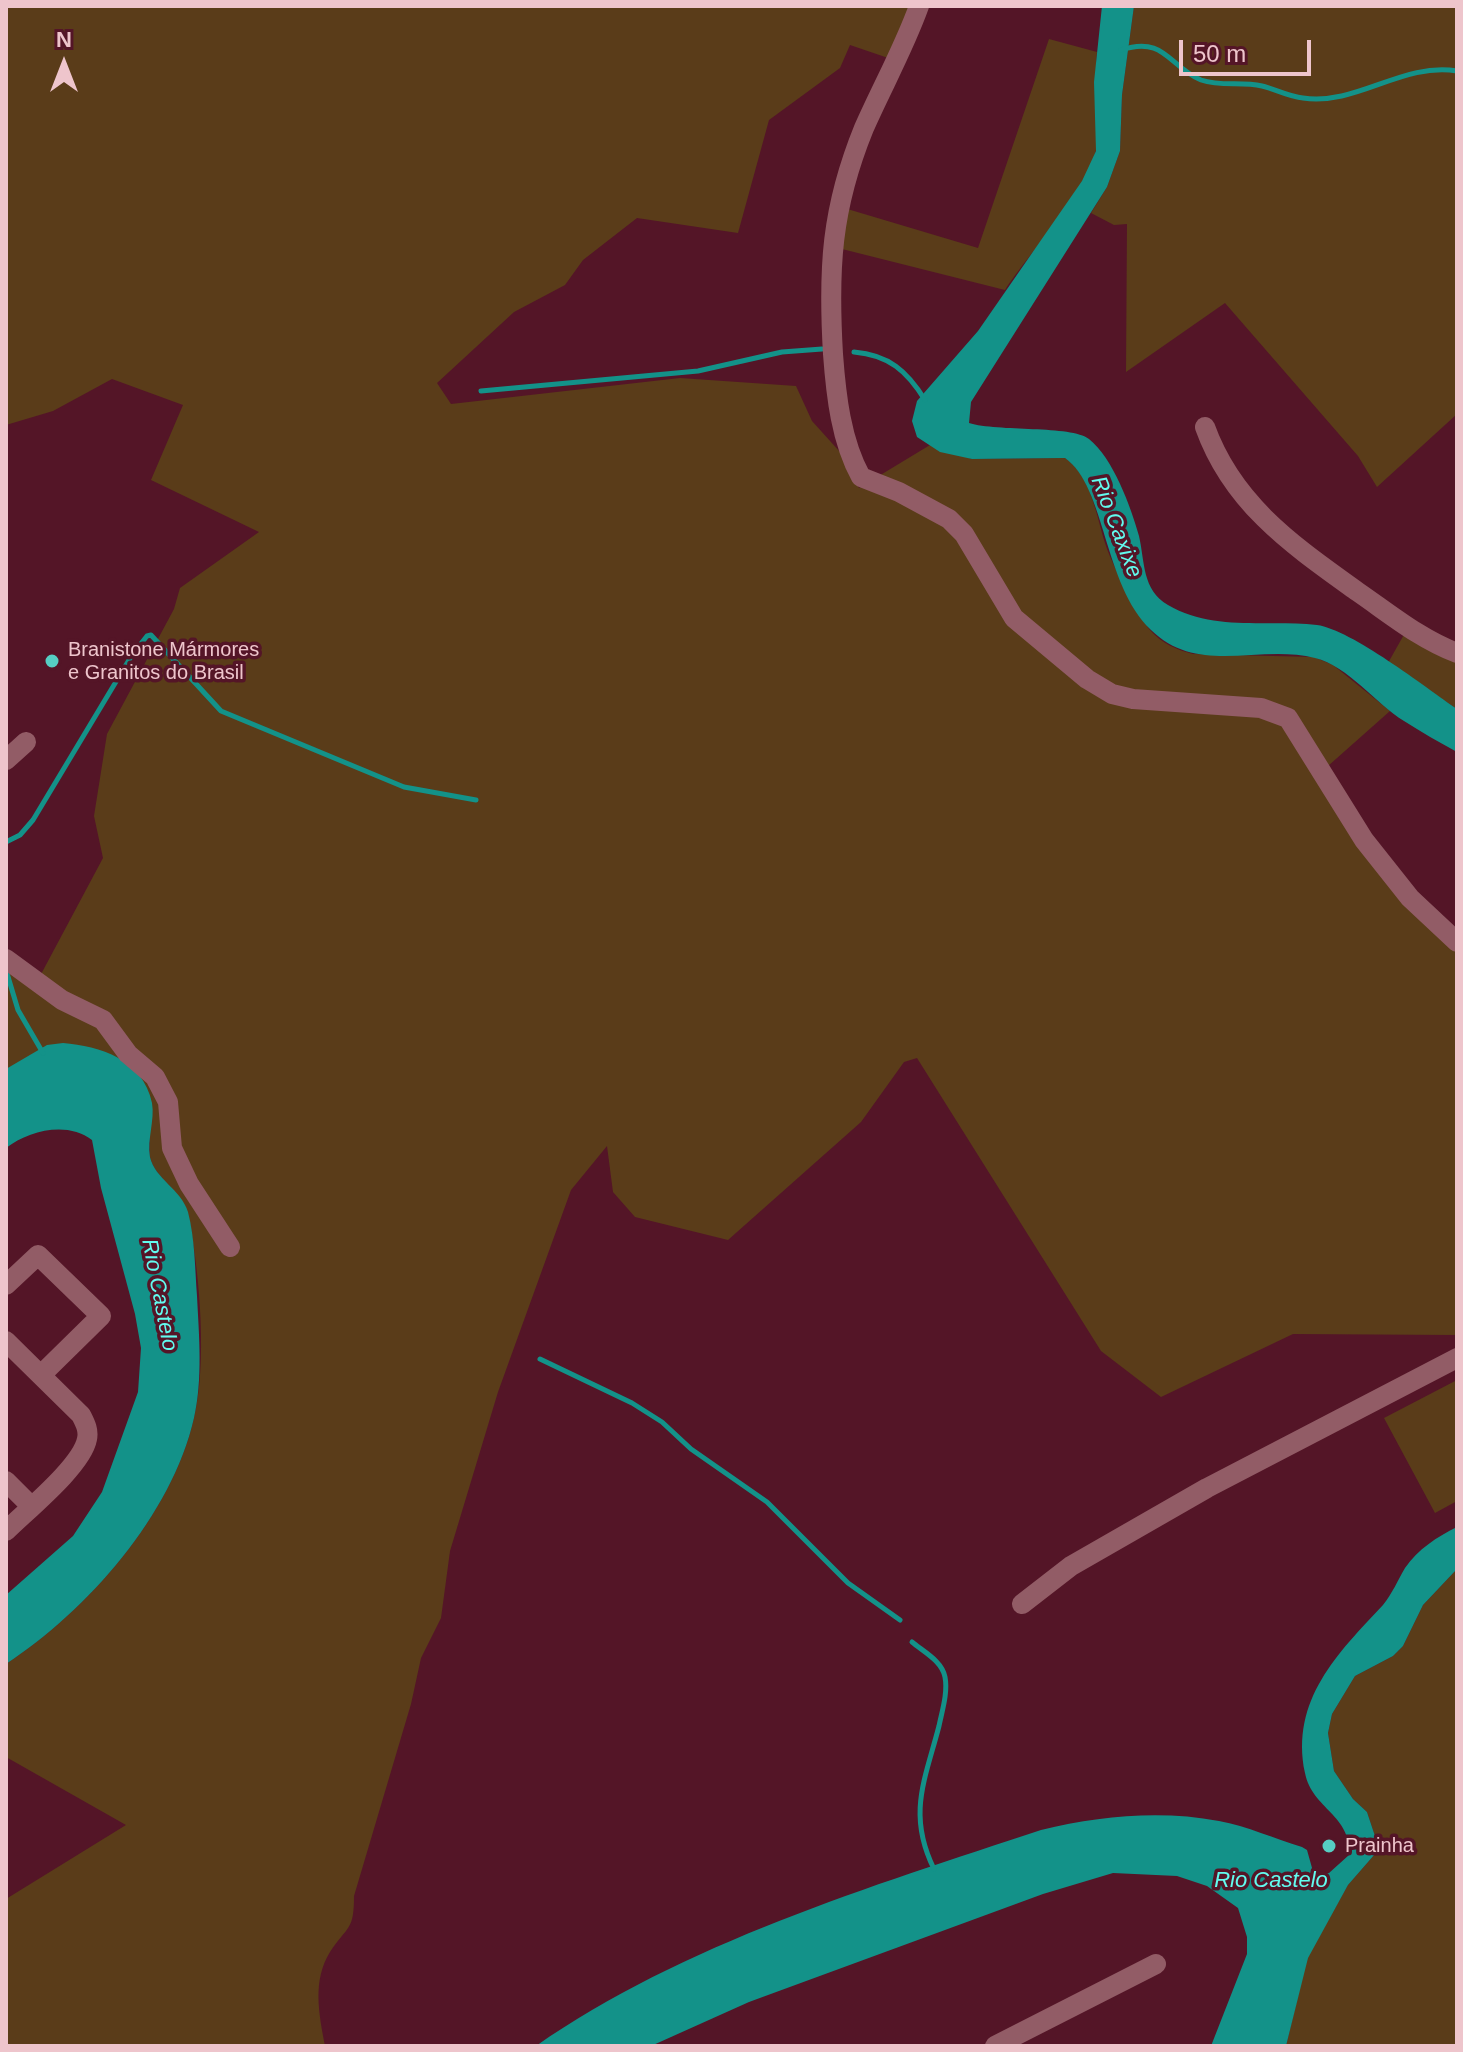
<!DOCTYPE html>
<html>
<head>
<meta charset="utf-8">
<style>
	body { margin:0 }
	#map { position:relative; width:1463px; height:2052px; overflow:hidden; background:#541527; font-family:Helvetica,sans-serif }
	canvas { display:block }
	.frame { position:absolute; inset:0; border:8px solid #eec5cc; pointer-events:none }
	.north { position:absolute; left:24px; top:24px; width:80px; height:80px; -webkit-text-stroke:6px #541527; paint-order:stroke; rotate:0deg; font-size:22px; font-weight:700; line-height:32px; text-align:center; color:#eec5cc }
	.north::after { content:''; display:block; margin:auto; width:28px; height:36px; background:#eec5cc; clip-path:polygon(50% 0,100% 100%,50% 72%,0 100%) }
	.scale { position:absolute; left:1179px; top:40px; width:132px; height:36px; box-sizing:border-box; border:4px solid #eec5cc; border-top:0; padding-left:10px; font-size:24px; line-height:28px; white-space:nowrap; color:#eec5cc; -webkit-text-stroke:6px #541527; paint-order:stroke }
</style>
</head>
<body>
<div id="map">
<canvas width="1463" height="2052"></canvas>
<div class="frame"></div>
<div class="north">N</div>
<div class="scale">50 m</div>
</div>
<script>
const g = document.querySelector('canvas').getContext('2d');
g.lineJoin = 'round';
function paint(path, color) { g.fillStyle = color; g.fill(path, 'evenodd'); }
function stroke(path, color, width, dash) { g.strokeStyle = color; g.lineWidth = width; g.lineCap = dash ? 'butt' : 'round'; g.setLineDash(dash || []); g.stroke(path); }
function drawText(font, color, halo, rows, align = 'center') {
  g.font = font + ' Helvetica,sans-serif'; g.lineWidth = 7; g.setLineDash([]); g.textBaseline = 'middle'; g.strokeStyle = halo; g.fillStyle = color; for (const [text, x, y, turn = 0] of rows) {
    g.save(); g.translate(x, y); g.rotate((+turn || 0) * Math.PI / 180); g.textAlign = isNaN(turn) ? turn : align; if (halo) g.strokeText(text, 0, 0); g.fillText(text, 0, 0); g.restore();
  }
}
const green = new Path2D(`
	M 6,6 L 916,6 L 894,60 L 850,45 L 840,68 L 769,120 L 738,233 L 637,218 L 583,260 L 565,285 L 514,312 L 437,383 L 451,404 L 680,378 L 796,386 L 812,421 L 840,452 L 859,488 L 930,445 L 972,459 L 1065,458 C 1092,477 1096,516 1106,546 C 1112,564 1138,616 1150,630 C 1161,643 1177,650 1193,654 L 1314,657 L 1333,665 L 1390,711 L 1319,774 L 1457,943 L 1457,1335 L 1293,1334 L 1161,1397 L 1101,1351 L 917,1058 L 904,1062 L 861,1122 L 728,1240 L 635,1217 L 613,1192 L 607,1146 L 571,1190 L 498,1392 L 450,1551 L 441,1618 L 421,1658 L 411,1704 L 354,1896 C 354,1931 348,1925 330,1952 C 312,1981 319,2014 325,2046 L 6,2046 L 6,1899 L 126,1825 L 6,1757 L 6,1664 C 87,1611 172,1515 194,1418 C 207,1363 200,1279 190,1224 C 183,1188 155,1180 150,1157 C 149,1150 150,1141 150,1133 L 6,1069 L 6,968 L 39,978 L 103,858 L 94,816 L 107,734 L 174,609 L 180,588 L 259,532 L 151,480 L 183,405 L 112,379 L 53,411 L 6,425 Z
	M 1134,6 L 1457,6 L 1457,414 L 1377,487 L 1358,456 L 1225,303 L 1126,372 L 1127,224 L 1114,225 L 1091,213 L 1107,187 L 1120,151 L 1122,95 Z
	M 1049,39 L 1097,52 C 1093,84 1102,121 1096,150 C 1088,191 1029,253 1005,290 L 838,248 L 844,208 L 978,248 Z
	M 1406,631 L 1457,659 L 1457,709 L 1388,663 Z
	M 1457,1380 L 1457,1501 L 1435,1513 L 1384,1418 Z
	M 1457,1569 L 1457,2046 L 1286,2046 L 1307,1958 L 1348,1885 L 1375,1854 L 1377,1842 L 1367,1812 L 1353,1799 L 1334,1771 L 1328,1733 L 1332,1714 L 1355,1676 L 1393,1656 L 1403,1646 L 1423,1605 Z`);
const water = new Path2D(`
	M 1102,6 L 1134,6 L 1122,95 L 1120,151 L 1107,187 L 971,402 L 969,423 C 998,432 1071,425 1089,439 C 1113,458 1131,507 1139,536 C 1145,562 1142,590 1168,605 C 1214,632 1268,619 1317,625 C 1352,630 1425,687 1457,709 L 1457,752 C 1439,742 1421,732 1404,721 C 1375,703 1348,666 1315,658 C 1258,644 1198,676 1151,630 C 1103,584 1106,487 1065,458 L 972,459 L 940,452 L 917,437 L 912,421 L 917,401 L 978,331 L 1082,181 L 1096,151 L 1094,82 Z
	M 63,1043 C 100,1046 143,1059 152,1103 C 155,1120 147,1139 150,1157 C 155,1179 181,1189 188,1212 C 195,1239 195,1269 197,1296 C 199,1336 203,1379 194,1418 C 172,1515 87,1611 6,1664 L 6,1595 L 73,1536 L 102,1492 L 138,1392 L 141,1348 L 135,1314 L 101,1188 L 92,1140 C 68,1121 29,1130 6,1148 L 6,1069 L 47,1045 Z
	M 1457,1527 L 1457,1569 L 1423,1605 L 1403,1646 L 1393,1656 L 1355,1676 L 1332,1714 L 1328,1733 L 1334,1771 L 1353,1799 L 1367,1812 L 1377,1842 L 1375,1854 L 1348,1885 L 1308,1958 L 1286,2046 L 1211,2046 L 1247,1954 L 1247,1937 L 1238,1908 L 1207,1886 L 1177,1876 L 1113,1873 L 1043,1894 L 749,2002 L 651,2046 L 536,2046 C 682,1944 872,1886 1041,1830 C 1099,1816 1160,1810 1219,1821 C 1247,1826 1275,1839 1302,1847 L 1307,1850 L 1314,1875 L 1329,1873 L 1349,1855 C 1352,1815 1312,1809 1305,1773 C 1290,1700 1338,1653 1383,1605 C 1392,1594 1398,1580 1405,1568 C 1418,1549 1437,1537 1457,1527 Z`);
const stream = new Path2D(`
	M 1121,50 C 1165,35 1169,67 1201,80 C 1222,87 1241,81 1262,86 C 1275,89 1289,97 1303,98 C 1357,106 1402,62 1457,71
	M 854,352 C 889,355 907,371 925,400
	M 481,391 L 698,371 L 782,352 L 822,349
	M 6,842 L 20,835 L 33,820 L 132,655 L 147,636 L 151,635 L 221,711 L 404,787 L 476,800
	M 6,970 L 18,1010 L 43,1053
	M 540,1359 L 632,1403 L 662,1422 L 691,1449 L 767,1502 L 848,1583 L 900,1620
	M 912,1642 C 924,1652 942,1661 945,1677 C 948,1693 942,1711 939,1726 C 925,1780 907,1814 934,1869`);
const minor = new Path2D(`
	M 919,6 C 904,48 882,87 864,128 C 831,209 828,269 833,354 C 836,395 841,441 861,477 L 899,492 L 949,519 L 964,534 L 1014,618 L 1087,679 L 1112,694 L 1133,699 L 1261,708 L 1288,718 L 1364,840 L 1410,898 L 1457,942
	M 1205,427 C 1233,505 1294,546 1358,592 C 1390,614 1420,639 1457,653
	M 6,760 L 26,742
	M 6,959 L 62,1000 L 103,1020 L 128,1054 L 155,1077 L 168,1102 L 172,1148 L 189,1184 L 230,1247
	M 6,1285 L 38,1255 L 101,1316 L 42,1374
	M 6,1341 L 81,1415 C 85,1423 89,1430 87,1439 C 82,1466 26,1511 6,1531
	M 6,1481 L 31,1506
	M 1022,1604 L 1071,1566 L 1207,1488 L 1457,1358
	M 995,2046 L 1156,1964`);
const markers = [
	[52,661,8,"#56cec3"],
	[1329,1846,8,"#56cec3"]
];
const poiNames = [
	["Branistone Mármores",68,650],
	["e Granitos do Brasil",68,673],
	["Prainha",1345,1846]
];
const waterNames = [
	["Rio Caxixe",1116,527,69],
	["Rio Castelo",159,1295,79],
	["Rio Castelo",1271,1881]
];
paint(green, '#5a3c19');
paint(water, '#139289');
stroke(stream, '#139289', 5);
stroke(minor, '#925c66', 20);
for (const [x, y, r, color] of markers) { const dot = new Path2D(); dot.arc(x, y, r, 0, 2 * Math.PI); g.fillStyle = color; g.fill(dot); stroke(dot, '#541527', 3); }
drawText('20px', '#eec5cc', '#541527', poiNames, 'left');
drawText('italic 22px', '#62fbef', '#541527', waterNames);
</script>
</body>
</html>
